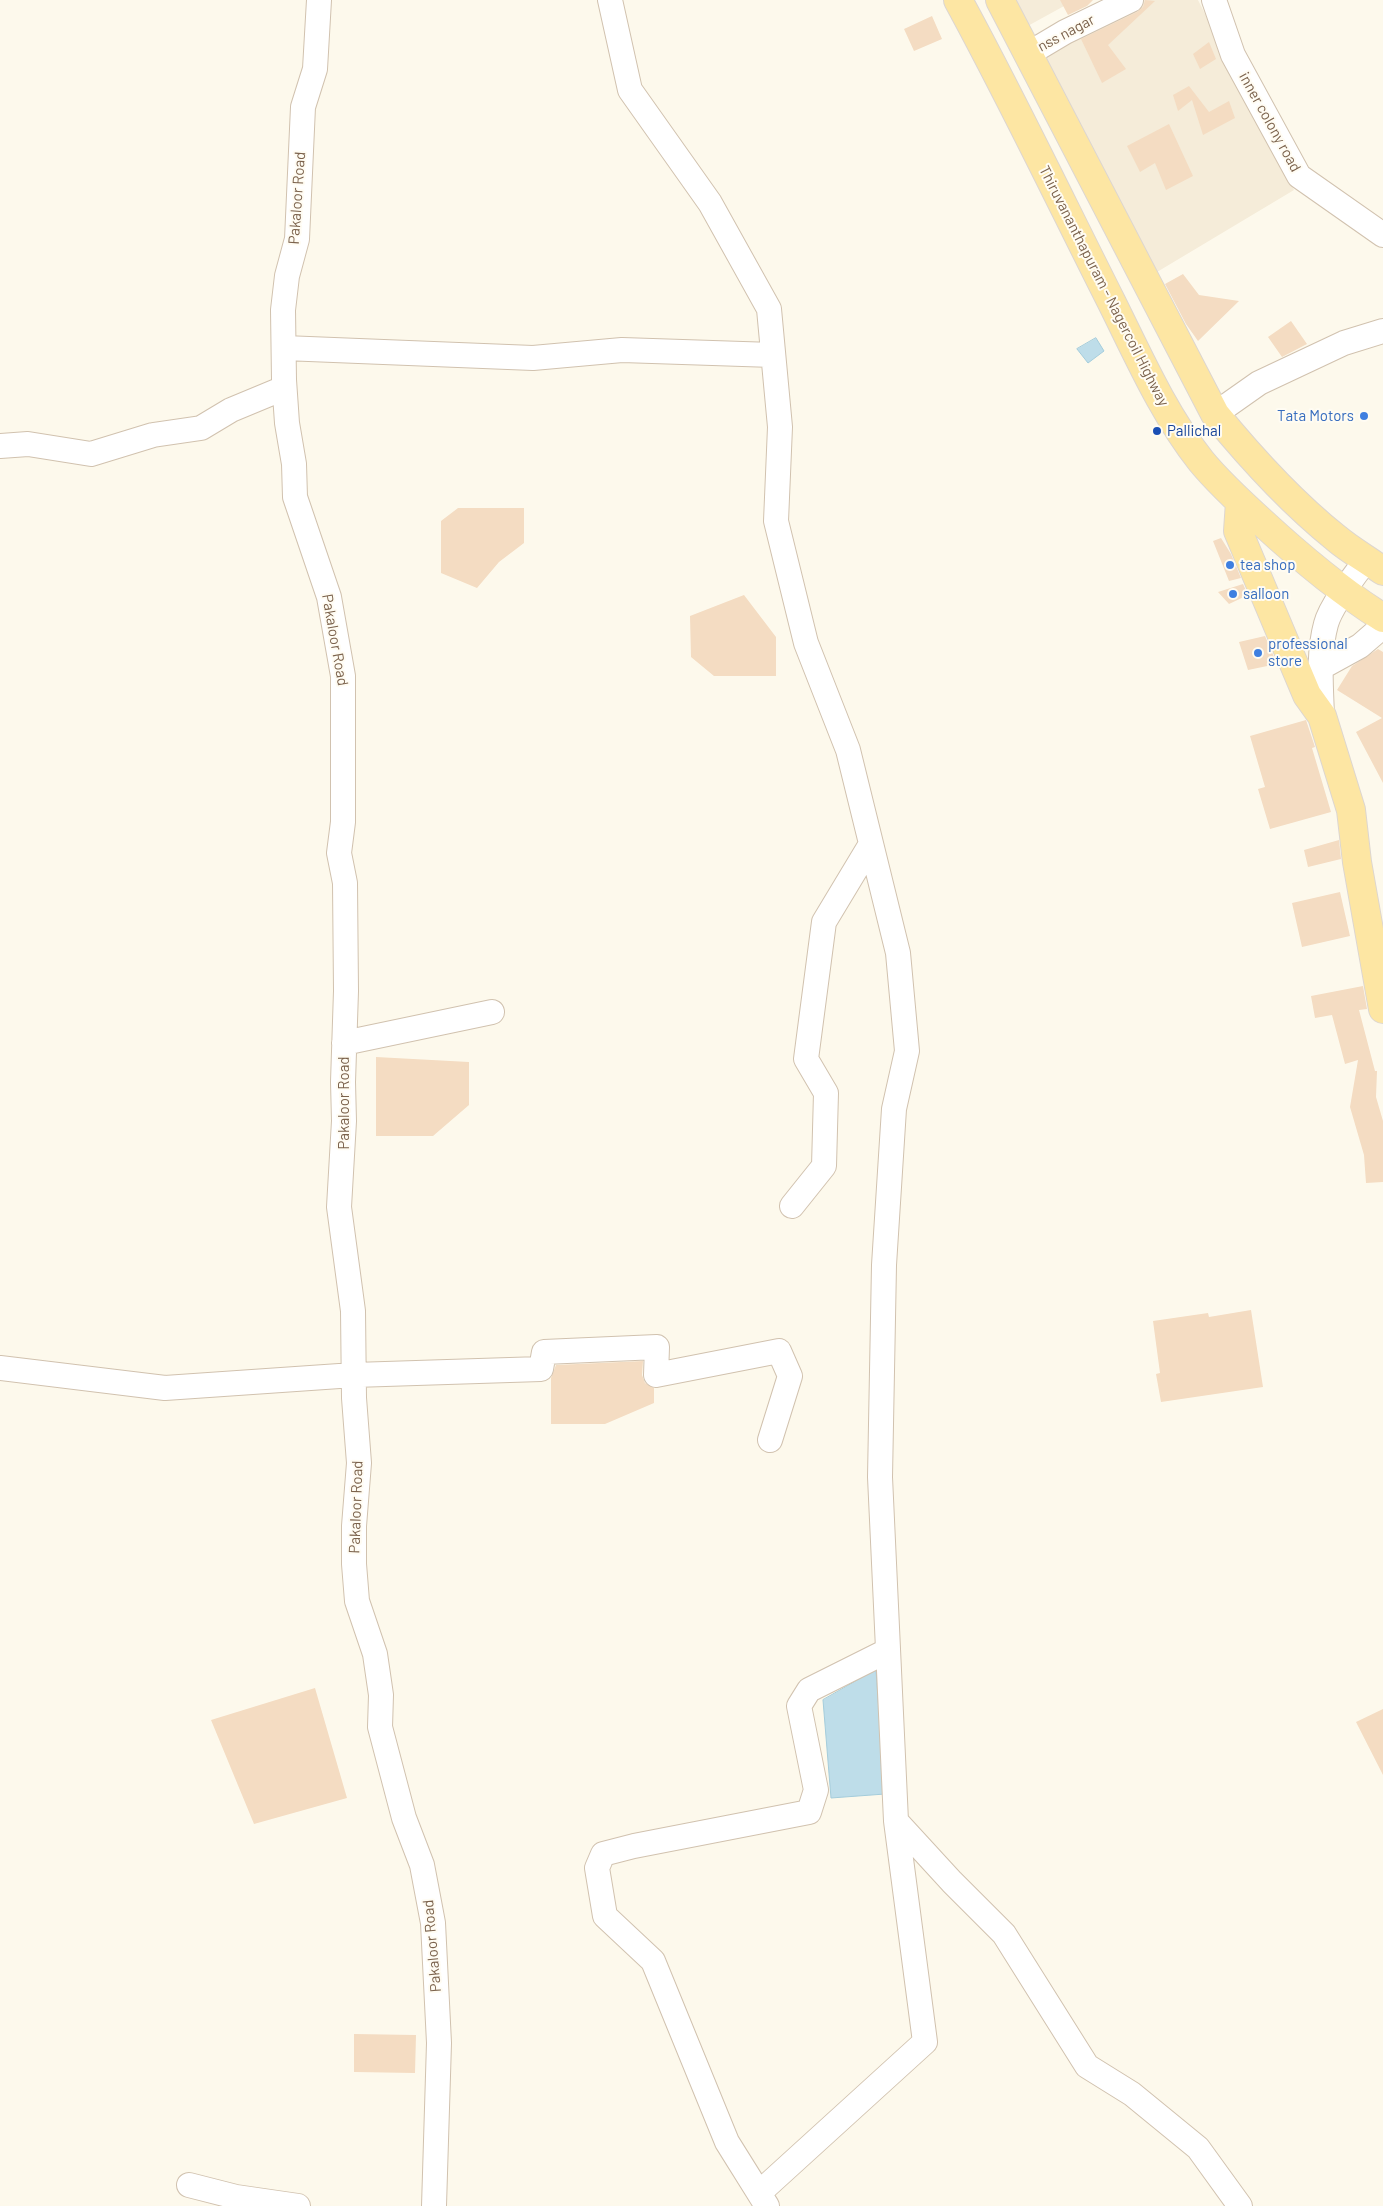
<!DOCTYPE html>
<html>
<head>
<meta charset="utf-8">
<style>
	body { margin:0 }
	canvas { display:block; background:#fdf9ec }
</style>
</head>
<body>
<canvas width="1383" height="2206"></canvas>
<script>
const g = document.querySelector('canvas').getContext('2d');
g.lineJoin = 'round';
function paint(path, color) { g.fillStyle = color; g.fill(path, 'evenodd'); }
function stroke(path, color, width, dash) { g.strokeStyle = color; g.lineWidth = width; g.lineCap = dash ? 'butt' : 'round'; g.setLineDash(dash || []); g.stroke(path); }
function drawText(font, color, halo, rows, align = 'center') {
  g.font = font + ' Barlow,sans-serif'; g.lineWidth = 4; g.setLineDash([]); g.textBaseline = 'middle'; g.strokeStyle = halo; g.fillStyle = color; for (const [text, x, y, turn = 0] of rows) {
    g.save(); g.translate(x, y); g.rotate((+turn || 0) * Math.PI / 180); g.textAlign = isNaN(turn) ? turn : align; if (halo) g.strokeText(text, 0, 0); g.fillText(text, 0, 0); g.restore();
  }
}
const residential = new Path2D(`
	M 1014,0 L 1075,0 L 1015,33 Z
	M 1144,0 L 1198,0 L 1294,190 L 1157,272 L 1044,54 L 1099,27 Z`);
const water = new Path2D(`
	M 1096,338 L 1104,351 L 1088,363 L 1077,349 Z
	M 876,1670 L 885,1794 L 831,1798 L 823,1700 Z`);
const building = new Path2D(`
	M 1060,0 L 1093,0 L 1087,6 L 1068,15 Z
	M 1145,0 L 1155,1 L 1108,45 L 1126,69 L 1102,83 L 1081,39 L 1137,12 L 1143,7 Z
	M 932,16 L 942,39 L 914,51 L 904,29 Z
	M 1209,42 L 1216,59 L 1200,69 L 1193,54 Z
	M 1189,86 L 1209,112 L 1229,101 L 1235,118 L 1203,135 L 1192,100 L 1178,111 L 1173,95 Z
	M 1169,124 L 1193,176 L 1166,190 L 1155,163 L 1140,172 L 1127,146 Z
	M 1183,274 L 1199,295 L 1239,301 L 1198,341 L 1186,324 L 1165,284 Z
	M 1291,321 L 1307,344 L 1282,357 L 1268,337 Z
	M 458,508 L 524,508 L 524,543 L 499,562 L 477,588 L 441,573 L 441,521 Z
	M 1221,538 L 1231,554 L 1241,578 L 1229,581 L 1213,541 Z
	M 1243,584 L 1248,595 L 1229,604 L 1218,592 Z
	M 744,595 L 776,637 L 776,676 L 714,676 L 691,657 L 690,616 Z
	M 1265,636 L 1277,664 L 1248,670 L 1239,642 Z
	M 1378,649 L 1383,652 L 1383,783 L 1356,732 L 1382,718 L 1337,690 L 1352,666 Z
	M 1306,720 L 1315,747 L 1312,748 L 1331,812 L 1270,829 L 1258,789 L 1265,787 L 1250,736 Z
	M 1339,840 L 1341,859 L 1308,867 L 1304,850 Z
	M 1340,892 L 1350,936 L 1302,947 L 1292,903 Z
	M 1363,986 L 1367,1009 L 1359,1010 L 1375,1071 L 1377,1071 L 1376,1097 L 1383,1121 L 1383,1182 L 1366,1183 L 1364,1155 L 1350,1107 L 1358,1060 L 1345,1064 L 1332,1015 L 1315,1018 L 1311,996 Z
	M 376,1057 L 469,1062 L 469,1105 L 433,1136 L 376,1136 Z
	M 1251,1310 L 1263,1387 L 1161,1402 L 1156,1374 L 1160,1373 L 1153,1321 L 1208,1313 L 1209,1317 Z
	M 643,1361 L 642,1375 L 645,1383 L 654,1388 L 654,1403 L 605,1424 L 551,1424 L 551,1378 L 556,1365 Z
	M 315,1688 L 347,1798 L 254,1824 L 211,1720 Z
	M 1383,1709 L 1383,1775 L 1356,1722 Z
	M 354,2034 L 416,2035 L 415,2073 L 354,2072 Z`);
const minor = new Path2D(`
	M 319,0 L 315,69 L 303,107 L 297,239 L 287,276 L 283,310 L 284,380 L 287,423 L 294,464 L 295,497 L 329,597 L 343,676 L 343,822 L 339,853 L 345,883 L 346,991 L 343,1082 L 344,1121 L 339,1207 L 353,1311 L 354,1398 L 359,1463 L 354,1526 L 354,1564 L 357,1601 L 375,1654 L 381,1695 L 380,1727 L 404,1818 L 422,1865 L 433,1923 L 439,2043 L 434,2206
	M 610,0 L 630,90 L 710,203 L 769,309 L 780,427 L 776,521 L 806,643 L 848,750 L 898,953 L 907,1051 L 894,1109 L 884,1265 L 880,1477 L 896,1821 L 952,1882 L 1004,1934 L 1087,2066 L 1132,2094 L 1198,2148 L 1240,2206
	M 1214,0 L 1233,55 L 1299,176 L 1383,235
	M 1028,54 L 1065,32 L 1131,0
	M 284,348 L 533,358 L 622,350 L 773,355
	M 1215,414 L 1259,383 L 1344,343 L 1383,331
	M 0,446 L 28,444 L 91,454 L 153,435 L 201,428 L 231,410 L 284,388
	M 1320,668 L 1360,646 L 1383,626
	M 1322,716 C 1321,686 1318,653 1326,624 C 1331,605 1355,575 1367,559
	M 344,1043 L 492,1012
	M 792,1206 L 824,1166 L 826,1093 L 806,1059 L 824,922 L 871,844
	M 0,1368 L 165,1388 L 354,1375 L 541,1369 L 544,1352 L 657,1347 L 656,1375 L 779,1351 L 790,1376 L 770,1440
	M 189,2185 L 236,2197 L 298,2206
	M 759,2193 L 925,2042 L 896,1821
	M 767,2206 L 727,2142 L 653,1961 L 605,1916 L 597,1868 L 603,1854 L 634,1846 L 809,1812 L 816,1790 L 799,1706 L 809,1690 L 887,1651`);
const major = new Path2D(`
	M 958,0 C 1012,99 1060,200 1111,301 C 1138,355 1163,413 1201,461 C 1219,483 1242,504 1263,523 C 1301,558 1339,590 1383,618
	M 1000,0 L 1215,414 C 1251,458 1291,502 1336,538 C 1350,550 1368,560 1383,571
	M 1240,502 L 1238,531 L 1307,695 L 1322,716 L 1351,810 L 1357,862 L 1383,1009`);
const markers = [
	[1364,416,5,"#3f7fe0"],
	[1157,431,5,"#1a4fb4"],
	[1230,565,5,"#3f7fe0"],
	[1233,594,5,"#3f7fe0"],
	[1258,653,5,"#3f7fe0"]
];
const streetNames = [
	["nss nagar",1066,33,-28],
	["inner colony road",1270,122,61],
	["Pakaloor Road",297,198,-86],
	["Thiruvananthapuram - Nagercoil Highway",1104,286,63],
	["Pakaloor Road",335,640,80],
	["Pakaloor Road",344,1103,-90],
	["Pakaloor Road",356,1507,-88],
	["Pakaloor Road",432,1946,-95]
];
const shopNames = [
	["Tata Motors",1354,416,"right"],
	["tea shop",1240,565],
	["salloon",1243,594],
	["professional",1268,644],
	["store",1268,661]
];
const transitNames = [
	["Pallichal",1167,431]
];
paint(residential, '#f5ecd9');
paint(water, '#bedde9');
stroke(water, '#a4ccdb', 1);
paint(building, '#f4dcc2');
stroke(minor, '#d1c2af', 26);
stroke(major, '#ddd6d0', 30);
stroke(minor, '#fff', 24);
stroke(major, '#fde6a3', 28);
for (const [x, y, r, color] of markers) { const dot = new Path2D(); dot.arc(x, y, r, 0, 2 * Math.PI); g.fillStyle = color; g.fill(dot); stroke(dot, '#fffcf3', 2); }
drawText('15px', '#7b624c', '#fffcf3', streetNames);
drawText('15px', '#366cbe', '#fffcf3', shopNames, 'left');
drawText('15px', '#164399', '#fffcf3', transitNames, 'left');
</script>
</body>
</html>
